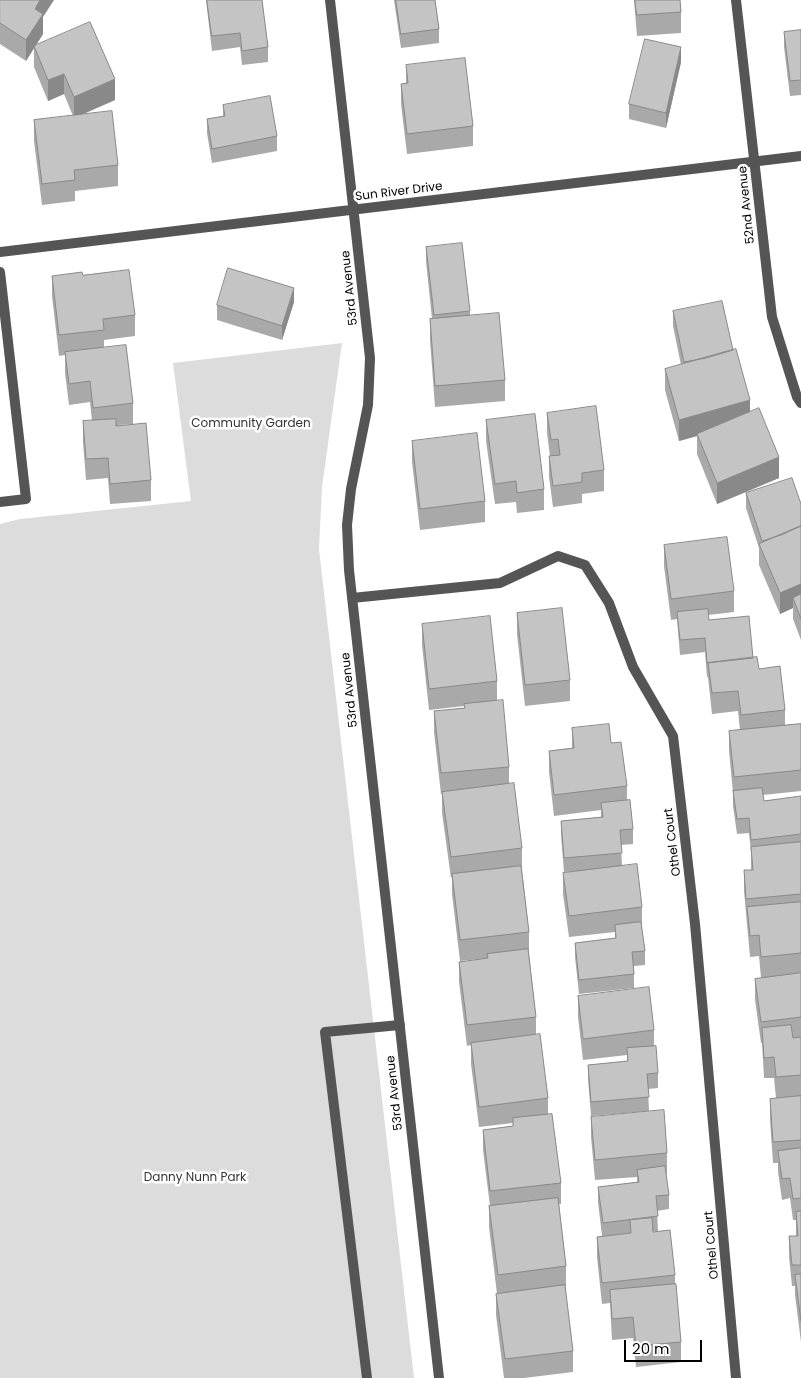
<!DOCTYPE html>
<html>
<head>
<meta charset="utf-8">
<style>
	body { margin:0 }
	#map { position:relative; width:801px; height:1378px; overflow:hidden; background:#fff; font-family:Poppins,sans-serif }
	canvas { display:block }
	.scale { position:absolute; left:624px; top:1340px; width:78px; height:22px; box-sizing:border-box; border:2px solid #000; border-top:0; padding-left:6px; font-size:15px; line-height:18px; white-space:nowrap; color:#000; -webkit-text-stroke:4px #fff; paint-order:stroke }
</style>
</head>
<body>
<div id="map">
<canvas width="801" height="1378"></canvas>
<div class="scale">20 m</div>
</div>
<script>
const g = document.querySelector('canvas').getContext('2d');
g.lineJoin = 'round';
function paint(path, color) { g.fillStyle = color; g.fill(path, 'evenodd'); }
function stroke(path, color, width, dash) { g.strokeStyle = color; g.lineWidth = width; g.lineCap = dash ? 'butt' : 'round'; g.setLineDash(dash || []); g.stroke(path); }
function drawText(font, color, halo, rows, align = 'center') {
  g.font = font + ' Poppins,sans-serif'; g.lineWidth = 5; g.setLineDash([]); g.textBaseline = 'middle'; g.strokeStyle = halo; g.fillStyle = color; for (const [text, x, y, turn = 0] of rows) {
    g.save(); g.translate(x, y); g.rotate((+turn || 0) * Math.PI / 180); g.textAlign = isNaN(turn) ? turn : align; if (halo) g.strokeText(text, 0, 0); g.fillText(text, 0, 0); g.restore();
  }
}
const green = new Path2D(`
	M 342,343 L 322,487 L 319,549 L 414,1378 L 0,1378 L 0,524 L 20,519 L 191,501 L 173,363 Z`);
const lane = new Path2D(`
	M 367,1378 L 325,1032 L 400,1025`);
const street = new Path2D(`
	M 330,0 L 370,358 L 368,405 L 351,489 L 347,525 L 349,570 L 439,1378
	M 736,0 L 772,317 L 797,397 L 801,403
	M 0,252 L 801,156
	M 0,272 L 26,499 L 0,502
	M 352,598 L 500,583 L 558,556 L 585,565 L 609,603 L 633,667 L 673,736 L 695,924 L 736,1378`);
const wall = new Path2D(`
	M 0,0 L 43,17 L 43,34 L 36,45 L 115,100 L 81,115 L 118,165 L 118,186 L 75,191 L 75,201 L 42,205 L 34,141 L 34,120 L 73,116 L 64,94 L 48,101 L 34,67 L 34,48 L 26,61 L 0,44 Z
	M 206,0 L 262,0 L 268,47 L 268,62 L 242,65 L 240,47 L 212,51 Z
	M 394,0 L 435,0 L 439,29 L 439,43 L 401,48 Z
	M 634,0 L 680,0 L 681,12 L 681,33 L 637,36 Z
	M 801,30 L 801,95 L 790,96 L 784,47 L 784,32 Z
	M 681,62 L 666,128 L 629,119 L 629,104 Z
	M 406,65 L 473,126 L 473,146 L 407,154 L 401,104 L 401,84 L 406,83 Z
	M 223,105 L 277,136 L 277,151 L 212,163 L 207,133 L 207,119 L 223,116 Z
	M 426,247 L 470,311 L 470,316 L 505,380 L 505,401 L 435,407 L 430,340 L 430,319 L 432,319 L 426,261 Z
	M 83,275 L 135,315 L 135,336 L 104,340 L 104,348 L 133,403 L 133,424 L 118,425 L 151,480 L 151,501 L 110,504 L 108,478 L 86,480 L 83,442 L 83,421 L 92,421 L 90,402 L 69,405 L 65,373 L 65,355 L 59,356 L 52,296 L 52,276 Z
	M 294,302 L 282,340 L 217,320 L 217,305 Z
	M 673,311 L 733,350 L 750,412 L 779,478 L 717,504 L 697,454 L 697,436 L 679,441 L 665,390 L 665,369 L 681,365 L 673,326 Z
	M 547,413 L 604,470 L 604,491 L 582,494 L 582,503 L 553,507 L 549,477 L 549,456 L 550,456 L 547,433 Z
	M 486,420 L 544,489 L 544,510 L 517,513 L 516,502 L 495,504 L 486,441 Z
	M 412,441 L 485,501 L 485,522 L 420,530 L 412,462 Z
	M 746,493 L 801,504 L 801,640 L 793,619 L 793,608 L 780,614 L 759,565 L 759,548 L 746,508 Z
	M 664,545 L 734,591 L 734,612 L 708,615 L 709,620 L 753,658 L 759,669 L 785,710 L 785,725 L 801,724 L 801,791 L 763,795 L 764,801 L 801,796 L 801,1096 L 776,1098 L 774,1078 L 764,1078 L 762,1043 L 761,1043 L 755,1000 L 755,979 L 776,976 L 761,978 L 759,956 L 750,957 L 744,891 L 744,870 L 751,870 L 751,852 L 749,833 L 737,834 L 733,806 L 733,793 L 729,751 L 729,731 L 740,730 L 738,711 L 712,714 L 708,677 L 707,677 L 705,652 L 680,655 L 677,619 L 671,620 L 664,566 Z
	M 517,613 L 570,680 L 570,701 L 525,706 L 517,634 Z
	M 422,624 L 497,681 L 497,701 L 509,767 L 509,784 L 522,848 L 522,869 L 529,932 L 529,953 L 536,1017 L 536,1035 L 548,1098 L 548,1114 L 561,1183 L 561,1204 L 559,1204 L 566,1266 L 566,1287 L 565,1287 L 573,1351 L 573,1372 L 524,1378 L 504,1378 L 496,1315 L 496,1294 L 497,1294 L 489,1227 L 489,1206 L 490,1206 L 483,1150 L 483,1130 L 513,1126 L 513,1123 L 479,1127 L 471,1064 L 471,1045 L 467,1046 L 459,982 L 459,962 L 487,958 L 460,961 L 452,894 L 452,877 L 451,878 L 442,813 L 442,794 L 441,794 L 434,732 L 434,711 L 464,708 L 464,706 L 429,710 L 422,645 Z
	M 572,728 L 611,743 L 627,786 L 627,801 L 633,829 L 633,844 L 621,845 L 622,866 L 642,907 L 642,928 L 645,951 L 645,965 L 634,966 L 634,988 L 579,994 L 575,957 L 575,943 L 615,938 L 615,932 L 569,937 L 563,894 L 563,873 L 580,871 L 564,872 L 561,835 L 561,821 L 601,817 L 601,810 L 554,816 L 549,772 L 549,751 L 572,748 Z
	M 578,996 L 654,1030 L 654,1046 L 658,1073 L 658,1088 L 648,1089 L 649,1111 L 591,1116 L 588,1079 L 588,1065 L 627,1061 L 627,1055 L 583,1060 L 578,1017 Z
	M 801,1096 L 801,1342 L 795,1295 L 795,1286 L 792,1286 L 789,1257 L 789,1236 L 796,1236 L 796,1220 L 793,1220 L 790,1198 L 782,1200 L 778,1172 L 778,1163 L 773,1163 L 770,1120 L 770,1099 Z
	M 591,1117 L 667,1153 L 667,1174 L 666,1174 L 669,1195 L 669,1209 L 657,1211 L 658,1231 L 653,1231 L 675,1275 L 675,1284 L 681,1342 L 681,1362 L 636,1367 L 633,1338 L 612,1340 L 610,1303 L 602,1304 L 597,1257 L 597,1237 L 602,1236 L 598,1202 L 598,1187 L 637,1182 L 637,1177 L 595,1180 L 591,1137 Z`);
const shadedWall = new Path2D(`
	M 40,0 L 54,0 L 43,17 L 43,34 L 26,61 L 26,40 L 35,9 Z
	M 681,47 L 681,62 L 666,128 L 666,113 Z
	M 64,74 L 64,94 L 48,101 L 48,80 Z
	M 115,79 L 115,100 L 74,118 L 74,97 Z
	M 294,288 L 294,302 L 282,340 L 282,326 Z
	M 750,400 L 750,421 L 697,434 L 697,436 L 679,441 L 679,420 Z
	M 779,457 L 779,478 L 717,504 L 717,483 Z
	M 801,584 L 801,604 L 793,598 L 793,608 L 780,614 L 780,593 Z`);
const building = new Path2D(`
	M 0,0 L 40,0 L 35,9 L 43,14 L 26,40 L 0,23 Z
	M 207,0 L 262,0 L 268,47 L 242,51 L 240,33 L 212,36 Z
	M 396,0 L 435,0 L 439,29 L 401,34 Z
	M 635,0 L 680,0 L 681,12 L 637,15 Z
	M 90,22 L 115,79 L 74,97 L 64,74 L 48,80 L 34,46 Z
	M 801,30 L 801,80 L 790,81 L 784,32 Z
	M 645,39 L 681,47 L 666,113 L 629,104 Z
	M 465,58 L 473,126 L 407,134 L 401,84 L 408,83 L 406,65 Z
	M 270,96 L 277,136 L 212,149 L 207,119 L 225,116 L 223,105 Z
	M 112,111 L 118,165 L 74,170 L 75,180 L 42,184 L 34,120 Z
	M 462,243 L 470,311 L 434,315 L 426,247 Z
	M 228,268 L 294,288 L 282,326 L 217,305 Z
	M 129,270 L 135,315 L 103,319 L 104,330 L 59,335 L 52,276 L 82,272 L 83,275 Z
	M 722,301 L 733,350 L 706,358 L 684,362 L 673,311 Z
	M 499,313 L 505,380 L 435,386 L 430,319 Z
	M 126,345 L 133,403 L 93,408 L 90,381 L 69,384 L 65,352 Z
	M 736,349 L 750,400 L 679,420 L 665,369 Z
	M 596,406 L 604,470 L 582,473 L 582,482 L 553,486 L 549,456 L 560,455 L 558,439 L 551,440 L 547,413 Z
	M 759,408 L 779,457 L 717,483 L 697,434 Z
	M 535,414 L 544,489 L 517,493 L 516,481 L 495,484 L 486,420 Z
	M 116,419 L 116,426 L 146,423 L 151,480 L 110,484 L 108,458 L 86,459 L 83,421 Z
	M 477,433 L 485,501 L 420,509 L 412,441 Z
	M 792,478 L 801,504 L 801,526 L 781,535 L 762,541 L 746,493 Z
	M 801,526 L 801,584 L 780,593 L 759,544 Z
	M 727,537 L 734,591 L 671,599 L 664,545 Z
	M 801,594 L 801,619 L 793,598 Z
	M 562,608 L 570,680 L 525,685 L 517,613 Z
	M 708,609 L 709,620 L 749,616 L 753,658 L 707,663 L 705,638 L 680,640 L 677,612 Z
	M 490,616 L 497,681 L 429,689 L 422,624 Z
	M 757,657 L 759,669 L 780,666 L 785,710 L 741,715 L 738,691 L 712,693 L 708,663 Z
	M 503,700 L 509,767 L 441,773 L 434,711 L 465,708 L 464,704 Z
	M 609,724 L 611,743 L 621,742 L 627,786 L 554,795 L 549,751 L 574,748 L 572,728 Z
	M 801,724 L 801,770 L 734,777 L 729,731 Z
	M 514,783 L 522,848 L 451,857 L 442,792 Z
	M 762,788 L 764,801 L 801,796 L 801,834 L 751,840 L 749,818 L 737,819 L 733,791 Z
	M 630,800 L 633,829 L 620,830 L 622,853 L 564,858 L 561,821 L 603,817 L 601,803 Z
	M 801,842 L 801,894 L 746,899 L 744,870 L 753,870 L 751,847 Z
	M 637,864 L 642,907 L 569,916 L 563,873 Z
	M 521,866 L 529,932 L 460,940 L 452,874 Z
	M 801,902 L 801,953 L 761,957 L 759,935 L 750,936 L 747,907 Z
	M 641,922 L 645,951 L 632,952 L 634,974 L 579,980 L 575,943 L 616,938 L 615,925 Z
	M 528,949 L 536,1017 L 467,1025 L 459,962 L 488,958 L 487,954 Z
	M 801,973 L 801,1017 L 761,1022 L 755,979 Z
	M 649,987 L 654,1030 L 583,1039 L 578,996 Z
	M 791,1025 L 793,1038 L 801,1037 L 801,1075 L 776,1077 L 774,1057 L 764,1058 L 762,1028 Z
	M 540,1034 L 548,1098 L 479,1107 L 471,1043 Z
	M 656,1046 L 658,1073 L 647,1074 L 649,1097 L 591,1102 L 588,1065 L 628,1061 L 627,1048 Z
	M 801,1096 L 801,1140 L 773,1142 L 770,1099 Z
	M 664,1110 L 667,1153 L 595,1160 L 591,1117 Z
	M 552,1114 L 561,1183 L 490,1191 L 483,1130 L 513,1126 L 513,1118 Z
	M 801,1148 L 801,1198 L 793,1199 L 790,1178 L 782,1179 L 778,1151 Z
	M 665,1166 L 669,1195 L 656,1196 L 658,1216 L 603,1223 L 598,1187 L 639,1182 L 637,1170 Z
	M 558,1198 L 566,1266 L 498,1275 L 489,1206 Z
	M 801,1211 L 801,1265 L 792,1265 L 789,1236 L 798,1236 L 796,1212 Z
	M 652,1218 L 653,1232 L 670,1230 L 675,1275 L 602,1283 L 597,1237 L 631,1233 L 630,1220 Z
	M 801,1274 L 801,1321 L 795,1275 Z
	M 676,1284 L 681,1342 L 636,1346 L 633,1317 L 612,1319 L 610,1290 Z
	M 565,1285 L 573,1351 L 505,1359 L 496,1294 Z`);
const streetNames = [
	["Sun River Drive",399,192,-7],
	["52nd Avenue",747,205,-96],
	["53rd Avenue",350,288,-96],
	["53rd Avenue",350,690,-96],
	["Othel Court",673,842,-97],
	["53rd Avenue",395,1093,-96],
	["Othel Court",712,1245,-95]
];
const parkNames = [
	["Community Garden",251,424],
	["Danny Nunn Park",195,1178]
];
paint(green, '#dcdcdc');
stroke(lane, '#555', 10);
stroke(street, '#555', 10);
paint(wall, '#a9a9a9');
paint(shadedWall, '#898989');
paint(building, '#c4c4c4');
stroke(building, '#898989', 1);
drawText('12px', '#000', '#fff', streetNames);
drawText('12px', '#333', '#fff', parkNames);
</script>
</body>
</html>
